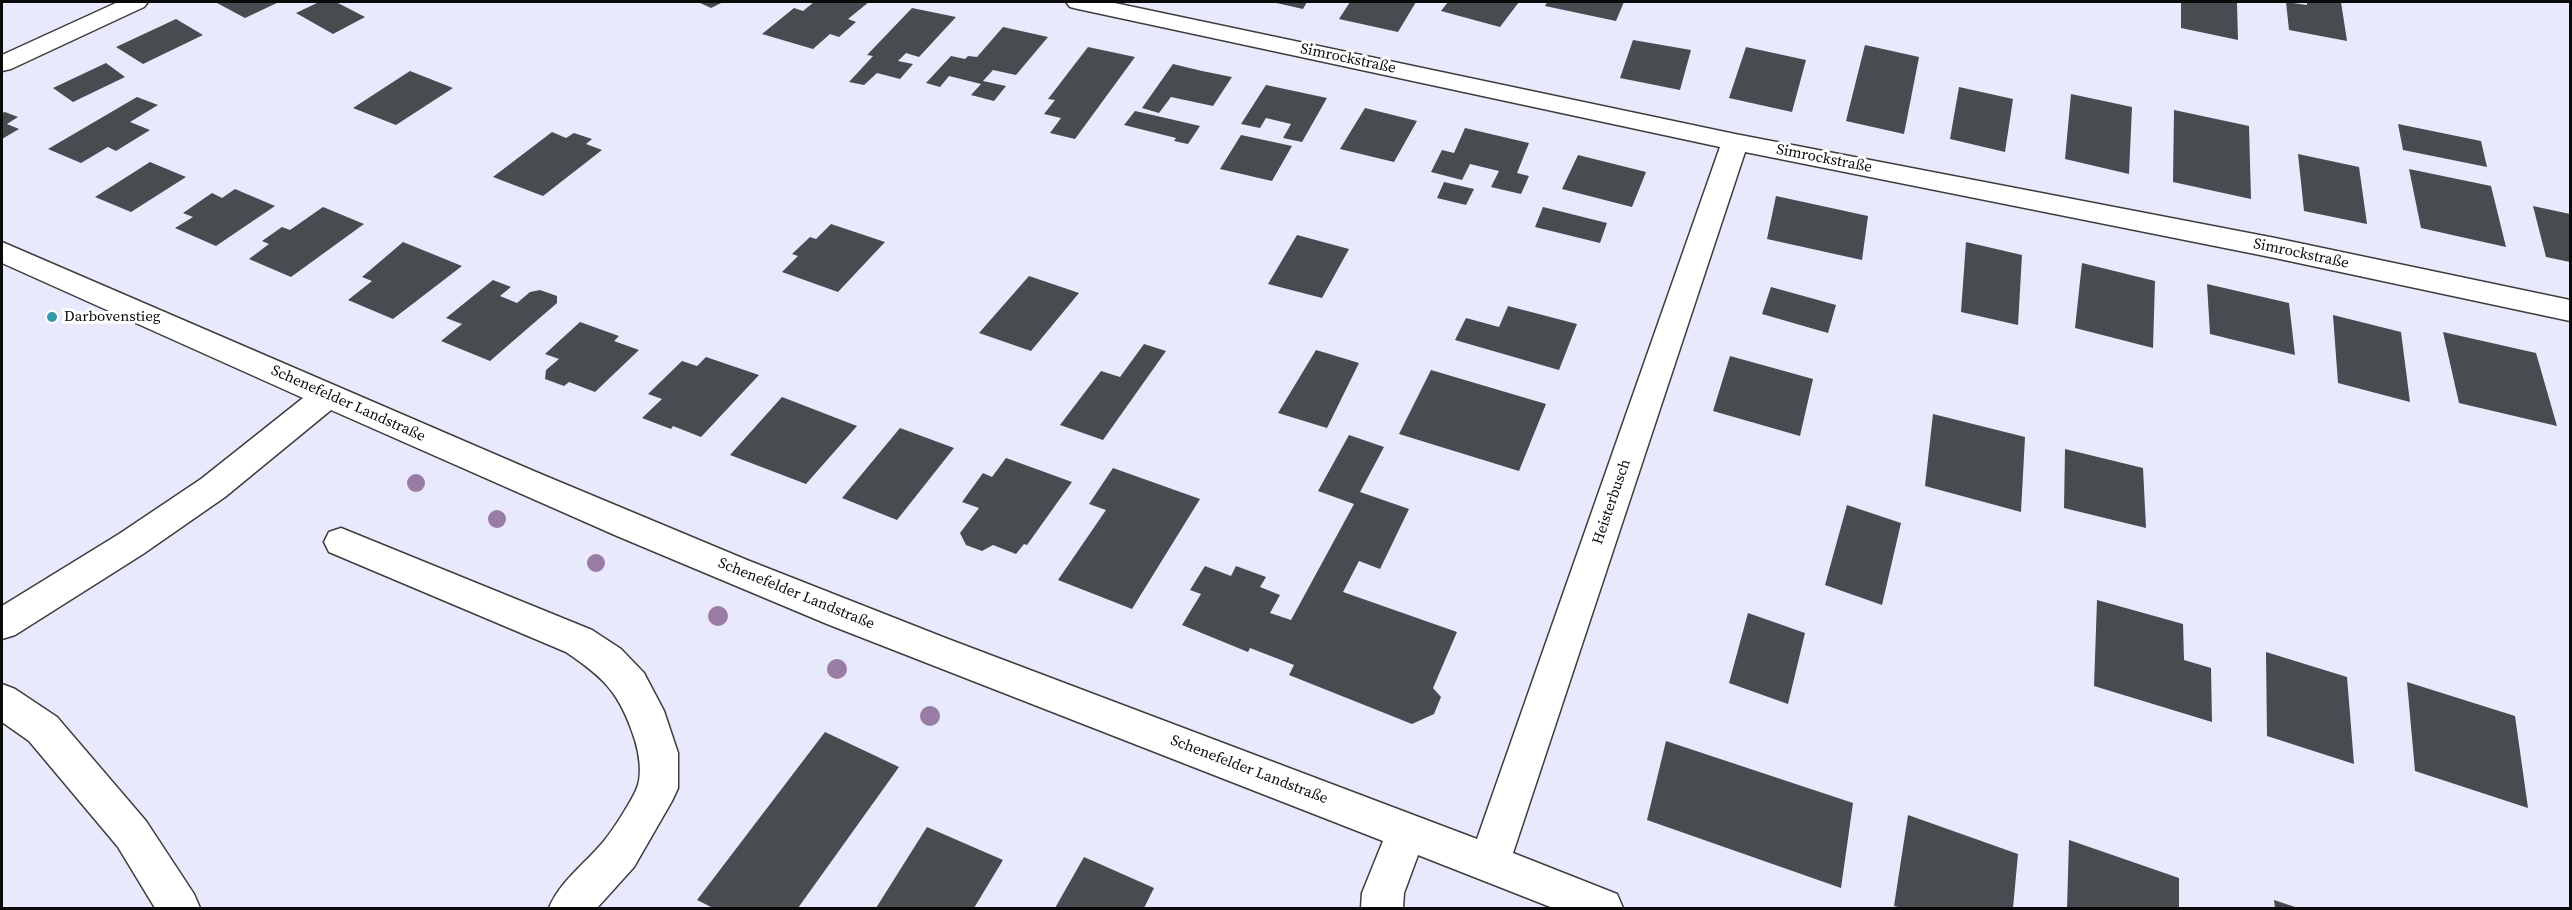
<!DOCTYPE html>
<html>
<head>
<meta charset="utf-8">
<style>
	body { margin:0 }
	#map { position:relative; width:2572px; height:910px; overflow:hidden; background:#e9e9fd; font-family:"Source Serif 4",serif }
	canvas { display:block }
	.frame { position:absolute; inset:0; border:3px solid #0a0a0a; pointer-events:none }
</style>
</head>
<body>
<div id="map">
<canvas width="2572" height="910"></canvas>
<div class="frame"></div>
</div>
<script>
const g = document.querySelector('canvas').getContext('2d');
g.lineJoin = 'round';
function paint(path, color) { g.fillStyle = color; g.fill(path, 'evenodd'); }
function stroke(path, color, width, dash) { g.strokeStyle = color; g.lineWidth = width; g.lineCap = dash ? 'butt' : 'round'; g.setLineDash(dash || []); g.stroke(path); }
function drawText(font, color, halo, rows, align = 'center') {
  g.font = font + ' "Source Serif 4",serif'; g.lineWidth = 6; g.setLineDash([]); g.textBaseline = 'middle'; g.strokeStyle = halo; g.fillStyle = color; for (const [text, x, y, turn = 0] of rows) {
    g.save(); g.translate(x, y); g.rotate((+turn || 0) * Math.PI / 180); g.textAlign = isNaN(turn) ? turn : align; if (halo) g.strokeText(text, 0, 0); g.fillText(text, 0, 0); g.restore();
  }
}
const building = new Path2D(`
	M 219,2 L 279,2 L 245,18 L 217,3 Z
	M 319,2 L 336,2 L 365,17 L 333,34 L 296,13 Z
	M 698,2 L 723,2 L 711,8 Z
	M 814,2 L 869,2 L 848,19 L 856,22 L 839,37 L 830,34 L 813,49 L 762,34 L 794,8 L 803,11 Z
	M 1272,2 L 1307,2 L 1303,9 Z
	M 1350,2 L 1416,2 L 1398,32 L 1339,19 Z
	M 1448,2 L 1519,2 L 1500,27 L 1441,11 Z
	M 1547,2 L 1624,2 L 1616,21 L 1545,6 Z
	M 2181,2 L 2237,2 L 2238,40 L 2181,28 Z
	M 2286,2 L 2307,5 L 2307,2 L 2341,2 L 2347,41 L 2289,30 Z
	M 912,8 L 956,17 L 919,57 L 906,53 L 898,61 L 913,64 L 900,79 L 877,73 L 864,85 L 849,82 L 873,56 L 867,55 Z
	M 176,19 L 203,35 L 143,64 L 116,47 Z
	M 1003,27 L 1048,37 L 1016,75 L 993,70 L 983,81 L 1006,86 L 994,101 L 971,95 L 981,84 L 949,76 L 940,87 L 926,83 L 951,56 L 965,59 L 968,56 L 977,57 Z
	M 1633,40 L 1691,50 L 1680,90 L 1620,78 Z
	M 1865,45 L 1919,57 L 1904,134 L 1846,121 Z
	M 1088,47 L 1135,57 L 1075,139 L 1050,133 L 1061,118 L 1044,114 L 1055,100 L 1048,99 Z
	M 1746,47 L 1806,60 L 1792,112 L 1729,98 Z
	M 106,63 L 125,77 L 73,102 L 53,88 Z
	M 1173,64 L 1202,71 L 1232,77 L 1213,106 L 1171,97 L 1159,113 L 1142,108 Z
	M 410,71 L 453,88 L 396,125 L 353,108 Z
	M 1266,85 L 1327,98 L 1302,142 L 1283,138 L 1291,124 L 1266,118 L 1260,128 L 1241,124 Z
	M 1959,87 L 2013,99 L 2005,152 L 1950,139 Z
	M 2071,94 L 2132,107 L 2129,174 L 2065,159 Z
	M 137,97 L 158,105 L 130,122 L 150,130 L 116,151 L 108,147 L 81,163 L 48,149 Z
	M 1365,108 L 1417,121 L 1394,162 L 1340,149 Z
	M 2174,110 L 2249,126 L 2251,199 L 2173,182 Z
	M 1135,111 L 1170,119 L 1200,126 L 1188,144 L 1174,141 L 1176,138 L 1124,125 Z
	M 5,112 L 18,117 L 7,124 L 19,129 L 2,139 L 2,113 Z
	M 2398,124 L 2481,141 L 2487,167 L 2403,150 Z
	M 1465,128 L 1529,143 L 1517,173 L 1529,176 L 1521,194 L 1491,187 L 1499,171 L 1470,164 L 1462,180 L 1431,172 L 1442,150 L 1454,153 Z
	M 552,132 L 566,138 L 574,133 L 592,139 L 586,144 L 602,150 L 543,196 L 493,177 Z
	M 1241,135 L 1292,146 L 1272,181 L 1220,169 Z
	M 2298,154 L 2359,167 L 2367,224 L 2304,211 Z
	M 1578,155 L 1646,172 L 1632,207 L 1562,189 Z
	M 150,162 L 186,177 L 131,212 L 95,197 Z
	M 2409,169 L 2491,186 L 2506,247 L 2421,228 Z
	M 1444,182 L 1474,189 L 1466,205 L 1437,198 Z
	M 235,189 L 275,206 L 216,246 L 175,228 L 193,217 L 183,213 L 212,193 L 222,198 Z
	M 1776,196 L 1868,216 L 1862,260 L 1767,239 Z
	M 2533,206 L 2570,214 L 2570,262 L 2546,257 Z
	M 323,207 L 364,224 L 291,277 L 249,259 L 269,244 L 262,241 L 282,227 L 290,230 Z
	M 1543,207 L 1607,223 L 1600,243 L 1535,227 Z
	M 831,224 L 885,242 L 838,292 L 782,272 L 798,256 L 792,254 L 810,237 L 816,239 Z
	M 1297,235 L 1349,249 L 1322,298 L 1268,284 Z
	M 403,242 L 462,266 L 393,319 L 348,300 L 372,281 L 362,277 Z
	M 1966,242 L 2022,255 L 2018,325 L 1961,312 Z
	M 2082,263 L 2155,281 L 2153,348 L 2075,328 Z
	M 1029,276 L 1079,293 L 1031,351 L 979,333 Z
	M 493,280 L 511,287 L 500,296 L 517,303 L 530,292 L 540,290 L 557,296 L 557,303 L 490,361 L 441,341 L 462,324 L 446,318 Z
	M 2207,284 L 2289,303 L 2295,355 L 2210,334 Z
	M 1771,287 L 1836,305 L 1828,333 L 1762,314 Z
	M 1508,306 L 1577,324 L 1559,370 L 1455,340 L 1466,318 L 1499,327 Z
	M 2333,315 L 2401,332 L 2410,402 L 2338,383 Z
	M 580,322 L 619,336 L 614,341 L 639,350 L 595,392 L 569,382 L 564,386 L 545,379 L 546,370 L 559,359 L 545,354 Z
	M 2443,332 L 2536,353 L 2557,426 L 2459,403 Z
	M 1144,344 L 1166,351 L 1103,440 L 1060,425 L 1101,371 L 1120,377 Z
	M 1316,350 L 1359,363 L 1327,428 L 1278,413 Z
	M 1730,356 L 1813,379 L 1800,436 L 1713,411 Z
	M 706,357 L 759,375 L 701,437 L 673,426 L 671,429 L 642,418 L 662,399 L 648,394 L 682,361 L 697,366 Z
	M 1431,370 L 1546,404 L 1519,471 L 1399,434 Z
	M 782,397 L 857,426 L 806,484 L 730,455 Z
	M 1933,414 L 2025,437 L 2021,512 L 1925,486 Z
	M 900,428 L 954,448 L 897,520 L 842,498 Z
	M 1349,435 L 1384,447 L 1360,492 L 1409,509 L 1380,569 L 1359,561 L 1343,592 L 1457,632 L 1433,688 L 1441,697 L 1434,714 L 1412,724 L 1289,675 L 1294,665 L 1250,648 L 1248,652 L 1182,625 L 1201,594 L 1190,590 L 1205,566 L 1231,576 L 1236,566 L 1266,577 L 1260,587 L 1280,595 L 1270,613 L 1291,620 L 1354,504 L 1318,491 Z
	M 2065,449 L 2143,468 L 2146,528 L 2064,508 Z
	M 1006,458 L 1072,482 L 1027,545 L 1024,544 L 1016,554 L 993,545 L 982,551 L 966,545 L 960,533 L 979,508 L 962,502 L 983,473 L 992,477 Z
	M 1113,468 L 1200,499 L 1132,609 L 1058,580 L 1106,510 L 1089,504 Z
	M 1847,505 L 1901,523 L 1882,605 L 1825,585 Z
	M 2097,600 L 2183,624 L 2184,660 L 2211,668 L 2212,722 L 2094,686 Z
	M 1748,613 L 1805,633 L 1788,704 L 1729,683 Z
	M 2266,652 L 2347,677 L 2354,764 L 2267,736 Z
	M 2407,682 L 2515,716 L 2528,808 L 2415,771 Z
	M 825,732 L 899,767 L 798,908 L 713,908 L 697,900 Z
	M 1666,741 L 1853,803 L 1841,888 L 1647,820 Z
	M 1908,815 L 2018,854 L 2013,908 L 1902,908 L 1894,906 Z
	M 927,827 L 1003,860 L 974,908 L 876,908 Z
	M 2069,840 L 2179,878 L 2179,908 L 2067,908 Z
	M 1084,857 L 1154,888 L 1144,908 L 1055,908 Z
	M 2274,900 L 2298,908 L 2275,908 Z`);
const minor = new Path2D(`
	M 118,2 L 148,2 L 144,7 L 11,69 L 2,71 L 2,55 Z
	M 1066,2 L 1110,2 L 1735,134 L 2275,238 L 2570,300 L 2570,321 L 2275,258 L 1745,152 L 1513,853 L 1617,894 L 1623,908 L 1553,908 L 1418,855 L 1404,893 L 1403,908 L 1361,908 L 1362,893 L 1383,841 L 827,624 L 617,536 L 331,410 L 225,497 L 143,554 L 15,635 L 2,639 L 2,606 L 119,534 L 201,479 L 303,398 L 2,263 L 2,242 L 536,472 L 747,560 L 948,639 L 1477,839 L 1720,147 L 1078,9 L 1070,7 Z
	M 341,528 L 592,630 L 621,649 L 644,673 L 664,711 L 678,753 L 678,788 L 672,801 L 634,867 L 597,908 L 549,908 C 560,881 586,863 604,841 C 613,830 634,798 638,785 C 642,772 639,753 635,740 C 620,694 606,679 566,652 L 329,552 L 324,542 L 329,532 Z
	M 2,684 L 15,689 L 57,717 L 146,821 L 194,894 L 200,908 L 155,908 L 118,847 L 29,741 L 2,722 Z`);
const trees = [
	[416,483,9],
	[497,519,9],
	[596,563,9],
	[718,616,10],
	[837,669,10],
	[930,716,10]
];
const markers = [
	[52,317,6,"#329ba9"]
];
const streetNames = [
	["Simrockstraße",1348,59,12],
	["Simrockstraße",1824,159,11],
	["Simrockstraße",2301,254,12],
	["Schenefelder Landstraße",348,404,24],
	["Heisterbusch",1612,502,-71],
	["Schenefelder Landstraße",796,594,22],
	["Schenefelder Landstraße",1249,770,21]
];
const poiNames = [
	["Darbovenstieg",64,317]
];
paint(building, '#474c51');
stroke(minor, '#3d3d3d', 3);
paint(minor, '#fff');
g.fillStyle = '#997ca3';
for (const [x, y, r] of trees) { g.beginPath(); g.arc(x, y, r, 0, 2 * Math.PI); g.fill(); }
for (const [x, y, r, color] of markers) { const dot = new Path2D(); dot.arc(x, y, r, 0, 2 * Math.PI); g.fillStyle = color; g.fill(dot); stroke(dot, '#fff', 2); }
drawText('15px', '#0a0a0a', '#fff', streetNames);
drawText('15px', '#0a0a0a', '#fff', poiNames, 'left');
</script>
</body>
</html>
